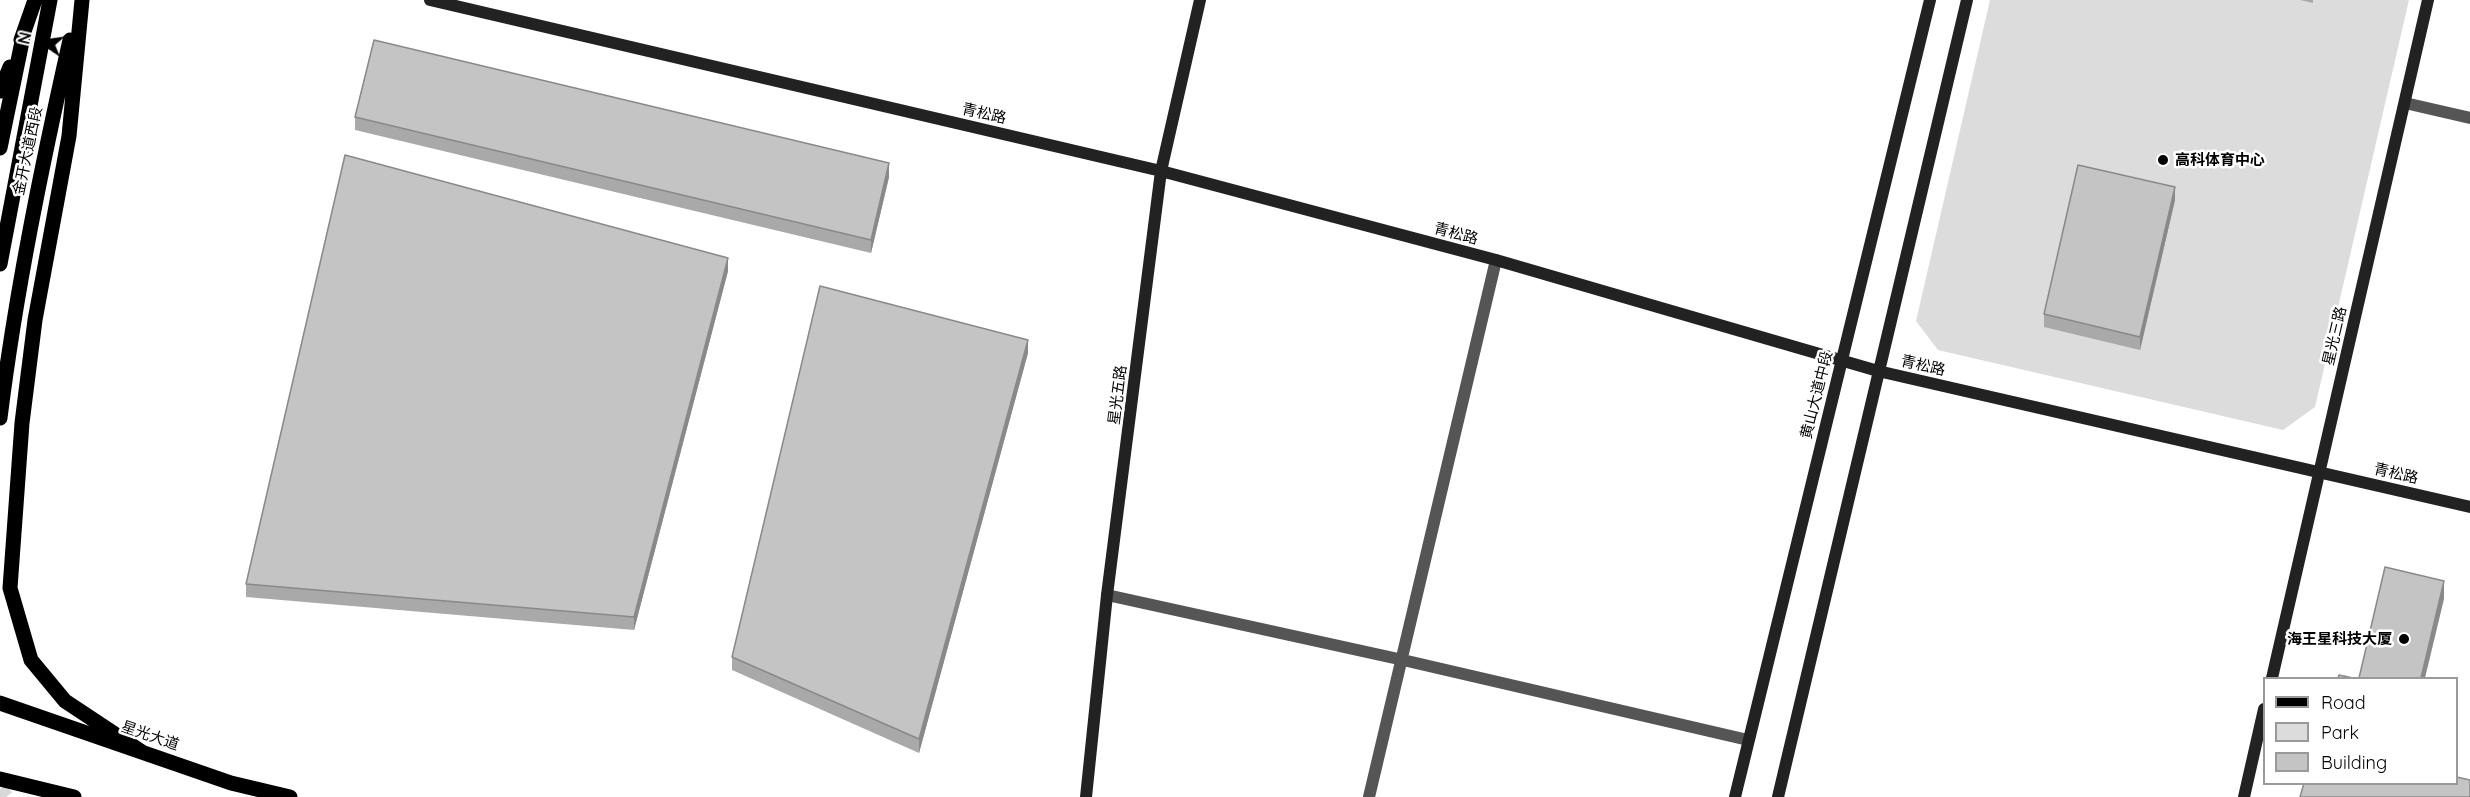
<!DOCTYPE html>
<html>
<head>
<meta charset="utf-8">
<style>
	body { margin:0 }
	#map { position:relative; width:2470px; height:797px; overflow:hidden; background:#fff; font-family:Quicksand,sans-serif }
	canvas { display:block }
	.legend { position:absolute; left:2263px; top:677px; width:195px; height:108px; box-sizing:border-box; background:#fff; border:2px solid #999; margin:0; padding:8px 10px; list-style:none; font-size:18px; color:#000 }
	.legend li { display:flex; align-items:center; gap:12px; height:30px }
	.legend b { width:30px; border:2px solid #999 }
	.north { position:absolute; left:12px; top:12px; width:60px; height:60px; -webkit-text-stroke:4px #fff; paint-order:stroke; rotate:283deg; font-size:16px; font-weight:700; line-height:24px; text-align:center; color:#000 }
	.north::after { content:''; display:block; margin:auto; width:21px; height:27px; background:#000; clip-path:polygon(50% 0,100% 100%,50% 72%,0 100%) }
</style>
</head>
<body>
<div id="map">
<canvas width="2470" height="797"></canvas>
<ul class="legend">
<li><b style="height:8px;background:#000"></b>Road</li>
<li><b style="height:16px;background:#dcdcdc"></b>Park</li>
<li><b style="height:16px;background:#c4c4c4"></b>Building</li>
</ul>
<div class="north">N</div>
</div>
<script>
const g = document.querySelector('canvas').getContext('2d');
g.lineJoin = 'round';
function paint(path, color) { g.fillStyle = color; g.fill(path, 'evenodd'); }
function stroke(path, color, width, dash) { g.strokeStyle = color; g.lineWidth = width; g.lineCap = dash ? 'butt' : 'round'; g.setLineDash(dash || []); g.stroke(path); }
function drawText(font, color, halo, rows, align = 'center') {
  g.font = font + ' Quicksand,"Noto Sans SC",sans-serif'; g.lineWidth = 5; g.setLineDash([]); g.textBaseline = 'middle'; g.strokeStyle = halo; g.fillStyle = color; for (const [text, x, y, turn = 0] of rows) {
    g.save(); g.translate(x, y); g.rotate((+turn || 0) * Math.PI / 180); g.textAlign = isNaN(turn) ? turn : align; if (halo) g.strokeText(text, 0, 0); g.fillText(text, 0, 0); g.restore();
  }
}
const green = new Path2D(`
	M 1990,0 L 2409,0 L 2315,407 L 2283,430 L 1938,350 L 1916,321 Z`);
const primaryTunnel = new Path2D(`
	M 0,789 L 6,797`);
const street = new Path2D(`
	M 2405,103 L 2470,118
	M 1107,595 L 1403,660 L 1748,740
	M 1369,797 L 1496,260`);
const secondary = new Path2D(`
	M 430,0 L 1161,171 L 1496,260 L 1878,371 L 2470,507
	M 2272,678 L 2428,0
	M 1086,797 L 1107,595 L 1161,171 L 1200,0
	M 1735,797 L 1930,0
	M 1778,797 L 1967,0
	M 2244,797 L 2264,709`);
const primary = new Path2D(`
	M 82,0 L 69,136 L 35,320 L 22,423 L 10,588 L 31,660 L 65,701 L 142,752
	M 21,40 L 35,0
	M 0,91 L 10,67
	M 0,148 L 24,32
	M 0,264 L 50,0
	M 0,418 C 16,290 42,165 70,40
	M 0,703 L 231,783 L 290,797
	M 0,779 L 74,797`);
const wall = new Path2D(`
	M 2300,0 L 2313,0 L 2313,3 Z
	M 355,117 L 889,177 L 871,253 L 355,130 Z
	M 2175,200 L 2140,350 L 2044,327 L 2044,314 Z
	M 728,271 L 634,630 L 246,597 L 246,584 Z
	M 1028,353 L 919,753 L 732,670 L 732,657 Z`);
const shadedWall = new Path2D(`
	M 889,163 L 889,177 L 871,253 L 871,240 Z
	M 2175,187 L 2175,200 L 2140,350 L 2140,337 Z
	M 728,258 L 728,271 L 634,630 L 634,617 Z
	M 1028,340 L 1028,353 L 919,753 L 919,739 Z
	M 2444,581 L 2444,599 L 2425,678 L 2421,678 Z`);
const building = new Path2D(`
	M 374,40 L 889,163 L 871,240 L 355,117 Z
	M 345,155 L 728,258 L 634,617 L 246,584 Z
	M 2078,165 L 2175,187 L 2140,337 L 2044,314 Z
	M 820,286 L 1028,340 L 919,739 L 732,657 Z
	M 2385,567 L 2444,581 L 2421,678 L 2359,678 Z
	M 2339,675 L 2353,678 L 2338,678 Z
	M 2457,777 L 2470,780 L 2470,797 L 2300,797 L 2304,783 L 2457,783 Z`);
const markers = [
	[2163,160,6,"#000"],
	[2404,639,6,"#000"]
];
const streetNames = [
	["青松路",984,114,13],
	["金开大道西段",28,151,-78],
	["青松路",1456,234,15],
	["星光三路",2335,336,-77],
	["青松路",1923,366,13],
	["星光五路",1118,395,-83],
	["黄山大道中段",1817,395,-76],
	["青松路",2396,474,13],
	["星光大道",150,736,19]
];
const poiNames = [
	["高科体育中心",2175,160],
	["海王星科技大厦",2392,639,"right"]
];
paint(green, '#dcdcdc');
stroke(primaryTunnel, '#d9d9d9', 15, [15, 8]);
stroke(street, '#555', 12);
stroke(secondary, '#222', 12);
stroke(primary, '#000', 15);
paint(wall, '#a9a9a9');
paint(shadedWall, '#898989');
paint(building, '#c4c4c4');
stroke(building, '#898989', 1.5);
for (const [x, y, r, color] of markers) { const dot = new Path2D(); dot.arc(x, y, r, 0, 2 * Math.PI); g.fillStyle = color; g.fill(dot); stroke(dot, '#fff', 2); }
drawText('15px', '#000', '#fff', streetNames);
drawText('bold 15px', '#000', '#fff', poiNames, 'left');
</script>
</body>
</html>
